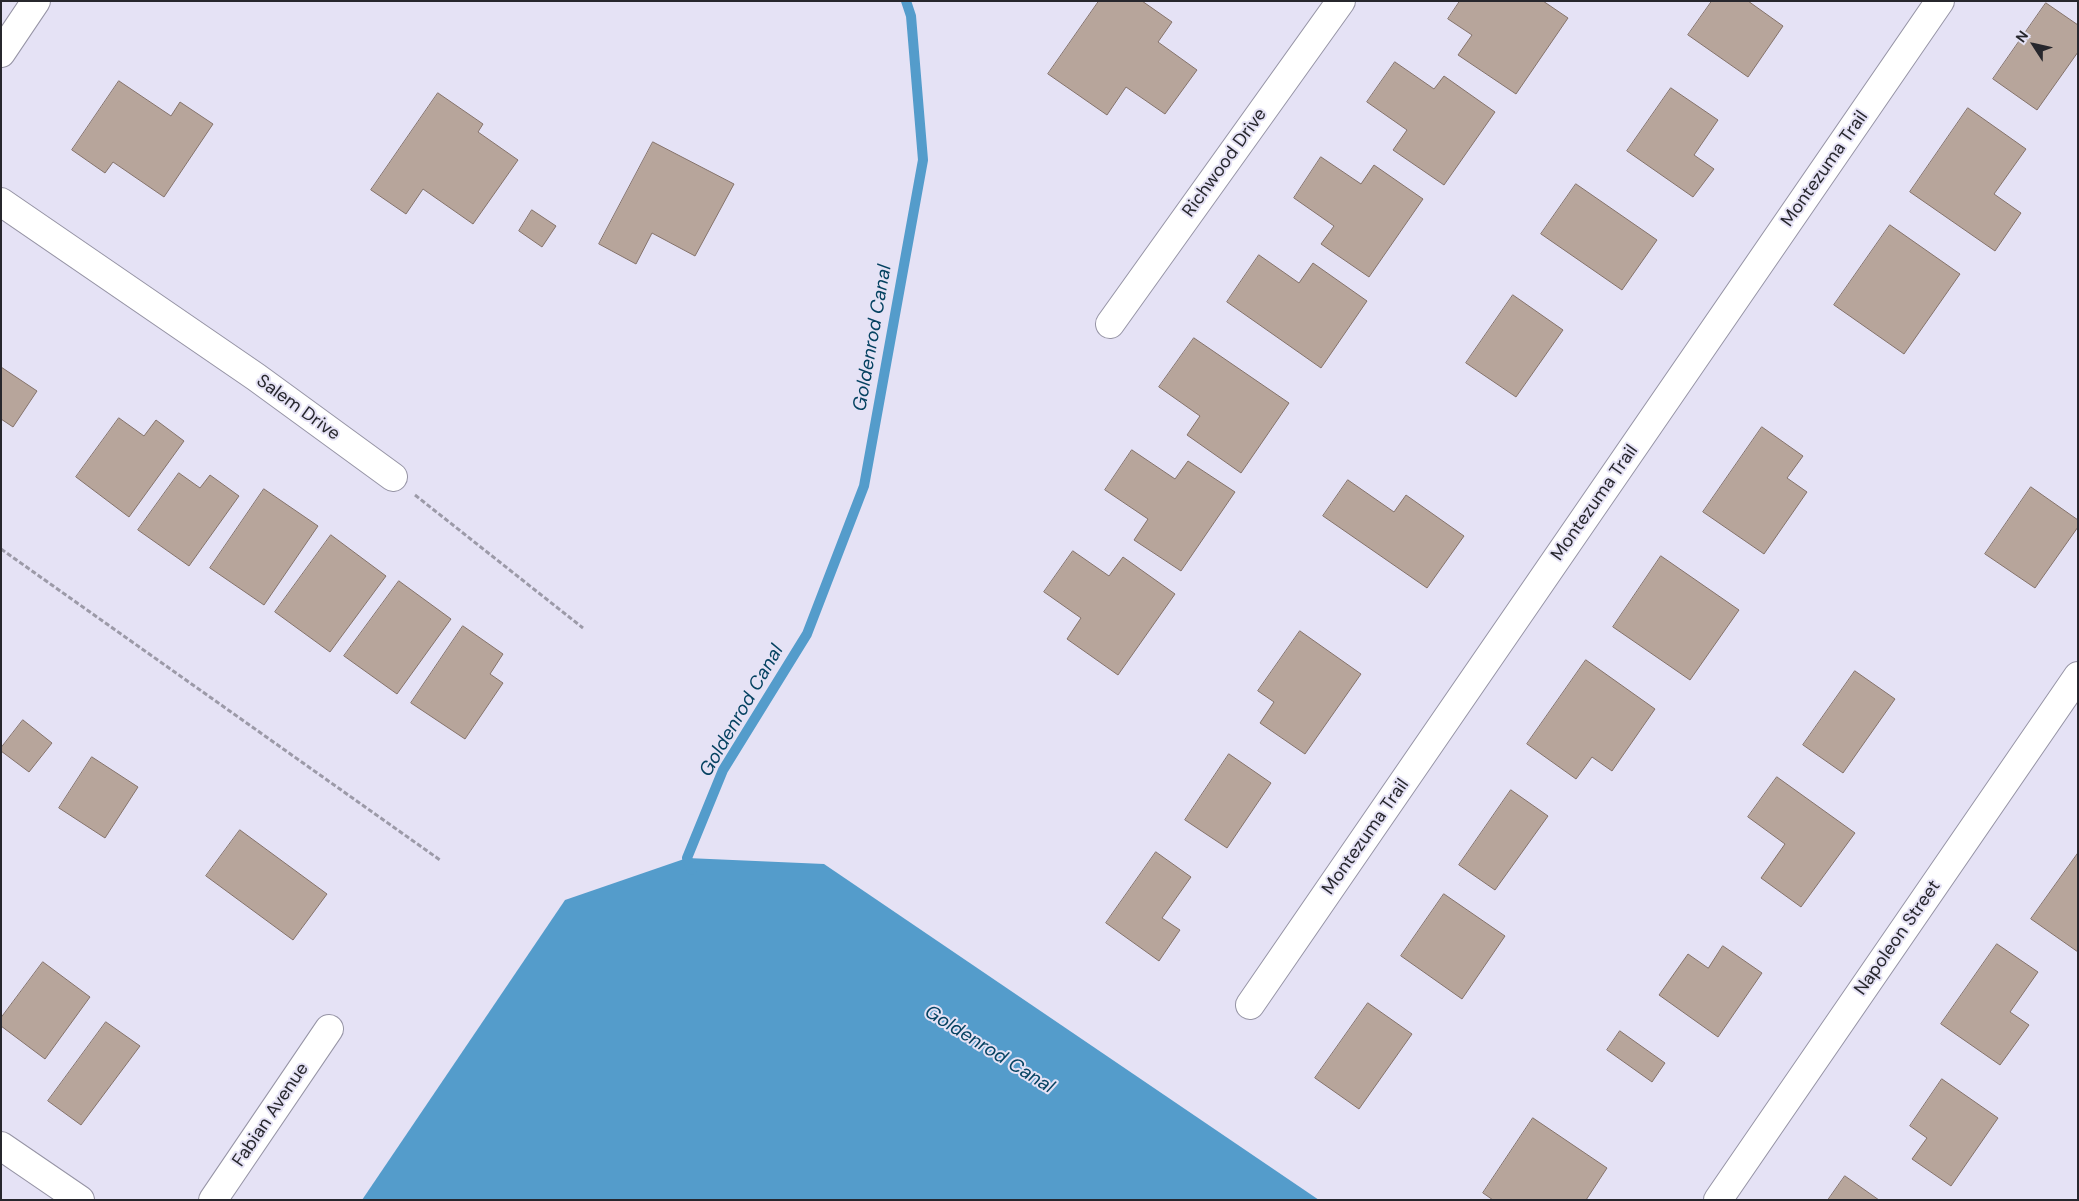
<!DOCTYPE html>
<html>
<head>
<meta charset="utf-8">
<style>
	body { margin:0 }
	#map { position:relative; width:2079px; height:1201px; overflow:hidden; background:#e5e2f5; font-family:"DM Sans",sans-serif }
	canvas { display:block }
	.frame { position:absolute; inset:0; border:2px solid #27272d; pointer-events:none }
	.north { position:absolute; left:2009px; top:20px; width:50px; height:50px; -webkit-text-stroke:4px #e5e2f5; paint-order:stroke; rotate:305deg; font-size:14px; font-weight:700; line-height:20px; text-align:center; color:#27272d }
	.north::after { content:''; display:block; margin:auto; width:18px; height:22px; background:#27272d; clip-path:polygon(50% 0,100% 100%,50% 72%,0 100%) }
</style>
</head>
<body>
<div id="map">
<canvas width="2079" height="1201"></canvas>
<div class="frame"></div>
<div class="north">N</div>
</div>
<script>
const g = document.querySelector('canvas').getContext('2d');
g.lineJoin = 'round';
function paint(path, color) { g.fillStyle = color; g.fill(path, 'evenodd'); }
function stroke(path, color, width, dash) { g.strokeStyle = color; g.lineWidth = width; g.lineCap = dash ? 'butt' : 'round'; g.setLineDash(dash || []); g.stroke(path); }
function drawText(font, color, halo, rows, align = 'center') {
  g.font = font + ' "DM Sans",sans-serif'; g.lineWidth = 4; g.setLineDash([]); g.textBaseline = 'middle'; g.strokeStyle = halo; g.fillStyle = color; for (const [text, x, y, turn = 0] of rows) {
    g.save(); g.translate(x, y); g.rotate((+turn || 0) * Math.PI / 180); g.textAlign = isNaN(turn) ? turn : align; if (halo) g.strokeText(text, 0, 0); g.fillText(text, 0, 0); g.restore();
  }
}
const water = new Path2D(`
	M 687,858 L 824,864 L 1319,1200 L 362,1200 L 565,900 Z`);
const stream = new Path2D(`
	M 692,870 L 687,858 L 723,770 L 807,634 L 864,486 L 923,160 L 911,16 L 906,1`);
const building = new Path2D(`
	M 1099,1 L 1142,1 L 1172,22 L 1158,42 L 1197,70 L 1165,114 L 1126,87 L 1107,115 L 1048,74 Z
	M 1460,1 L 1543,1 L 1568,18 L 1516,94 L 1458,55 L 1472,35 L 1448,19 Z
	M 1712,1 L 1748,1 L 1783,26 L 1748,77 L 1688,35 Z
	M 2046,3 L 2078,25 L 2078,52 L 2037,110 L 1993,79 Z
	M 1395,62 L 1434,89 L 1444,76 L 1495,112 L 1444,185 L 1393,150 L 1407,130 L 1367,102 Z
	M 119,81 L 171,116 L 180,102 L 213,124 L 164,197 L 113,162 L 105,173 L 72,150 Z
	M 1671,88 L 1718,120 L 1694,155 L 1714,169 L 1693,197 L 1627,151 Z
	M 438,93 L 483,124 L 478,132 L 518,160 L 473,224 L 423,189 L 406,214 L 371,190 Z
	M 1968,108 L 2026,149 L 1994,194 L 2021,213 L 1995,251 L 1910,192 Z
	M 653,142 L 734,184 L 695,256 L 652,233 L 636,264 L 599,244 Z
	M 1321,157 L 1361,184 L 1374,165 L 1423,199 L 1369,277 L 1321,244 L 1334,226 L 1294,198 Z
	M 1576,184 L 1657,240 L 1622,290 L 1541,234 Z
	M 532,210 L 556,226 L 542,247 L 519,231 Z
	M 1890,225 L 1960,274 L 1904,354 L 1834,305 Z
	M 1259,255 L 1299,283 L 1313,263 L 1367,301 L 1321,368 L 1227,302 Z
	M 1513,295 L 1563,330 L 1516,397 L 1466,363 Z
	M 1194,338 L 1289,403 L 1241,473 L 1187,435 L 1200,416 L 1159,387 Z
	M 1,367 L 37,391 L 13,427 L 1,419 Z
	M 119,418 L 144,436 L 156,420 L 184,441 L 129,517 L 76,477 Z
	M 1762,427 L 1803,456 L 1787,478 L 1807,492 L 1764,554 L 1703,512 Z
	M 1132,450 L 1175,479 L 1188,461 L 1235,492 L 1181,571 L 1134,540 L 1148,519 L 1105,490 Z
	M 179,473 L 200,488 L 210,475 L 239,496 L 189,566 L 138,530 Z
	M 1348,480 L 1394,512 L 1406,495 L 1464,536 L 1427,588 L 1323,516 Z
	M 2031,487 L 2078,520 L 2078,527 L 2035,588 L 1985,554 Z
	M 264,489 L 318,526 L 264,605 L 210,568 Z
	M 331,535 L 386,576 L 330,652 L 275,612 Z
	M 1073,551 L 1109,576 L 1123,557 L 1175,594 L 1118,675 L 1067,639 L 1081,618 L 1044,592 Z
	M 1661,556 L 1739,610 L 1690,680 L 1613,627 Z
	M 399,581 L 451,619 L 397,694 L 344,656 Z
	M 463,626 L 503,654 L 490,674 L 503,683 L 465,739 L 411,703 Z
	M 1300,631 L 1361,674 L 1305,754 L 1260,723 L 1274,702 L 1258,691 Z
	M 1586,660 L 1655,709 L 1612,771 L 1592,757 L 1576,779 L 1527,744 Z
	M 1855,671 L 1895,699 L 1843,773 L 1803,745 Z
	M 23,720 L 52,743 L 29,772 L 1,751 L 1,748 Z
	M 1229,754 L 1271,783 L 1227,848 L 1185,820 Z
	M 92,757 L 138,787 L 105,838 L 59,808 Z
	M 1777,777 L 1855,833 L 1801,907 L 1761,878 L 1785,844 L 1748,817 Z
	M 1511,790 L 1548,816 L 1495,890 L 1459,865 Z
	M 240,830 L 327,894 L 293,940 L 206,876 Z
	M 1156,852 L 1191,877 L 1162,918 L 1180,930 L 1159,961 L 1106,923 Z
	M 2078,853 L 2078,952 L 2031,919 Z
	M 1444,894 L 1505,936 L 1462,999 L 1401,956 Z
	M 1997,944 L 2038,972 L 2010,1012 L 2029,1025 L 2000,1065 L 1941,1024 Z
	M 1723,946 L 1762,973 L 1718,1037 L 1659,995 L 1688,954 L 1708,968 Z
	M 43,962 L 90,997 L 45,1059 L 1,1026 L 1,1018 Z
	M 1368,1003 L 1412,1034 L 1359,1109 L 1315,1078 Z
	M 106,1022 L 140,1046 L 81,1125 L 48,1101 Z
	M 1620,1031 L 1665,1063 L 1652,1082 L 1607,1050 Z
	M 1942,1079 L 1998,1118 L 1951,1186 L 1912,1159 L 1927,1138 L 1910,1126 Z
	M 1533,1118 L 1607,1168 L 1586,1200 L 1493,1200 L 1483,1193 Z
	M 1845,1176 L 1879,1200 L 1828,1200 Z`);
const path = new Path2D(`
	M 415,495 L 583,628
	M 1,549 L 440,860`);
const street = new Path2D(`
	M 1,53 L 36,1
	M 1,202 L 256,377 L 393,477
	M 1110,324 L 1341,1
	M 1250,1005 L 1940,1
	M 1,1146 L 80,1200
	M 213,1200 L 329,1029
	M 1718,1200 L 2078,676`);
const streetNames = [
	["Richwood Drive",1225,163,-54],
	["Montezuma Trail",1825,169,-55],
	["Salem Drive",298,408,36],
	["Montezuma Trail",1595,503,-55],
	["Montezuma Trail",1366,837,-55],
	["Napoleon Street",1898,938,-55],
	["Fabian Avenue",271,1115,-56]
];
const waterNames = [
	["Goldenrod Canal",873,338,-80],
	["Goldenrod Canal",742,711,-60],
	["Goldenrod Canal",989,1050,32]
];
paint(water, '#549ccb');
stroke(stream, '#549ccb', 10);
paint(building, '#b7a59b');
stroke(building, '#84726a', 1);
stroke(street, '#9694a5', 30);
stroke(path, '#9c9aa8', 3, [5, 2.5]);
stroke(street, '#fff', 28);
drawText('18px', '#27272d', '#e5e2f5', streetNames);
drawText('italic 19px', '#054261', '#e5e2f5', waterNames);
</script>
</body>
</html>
